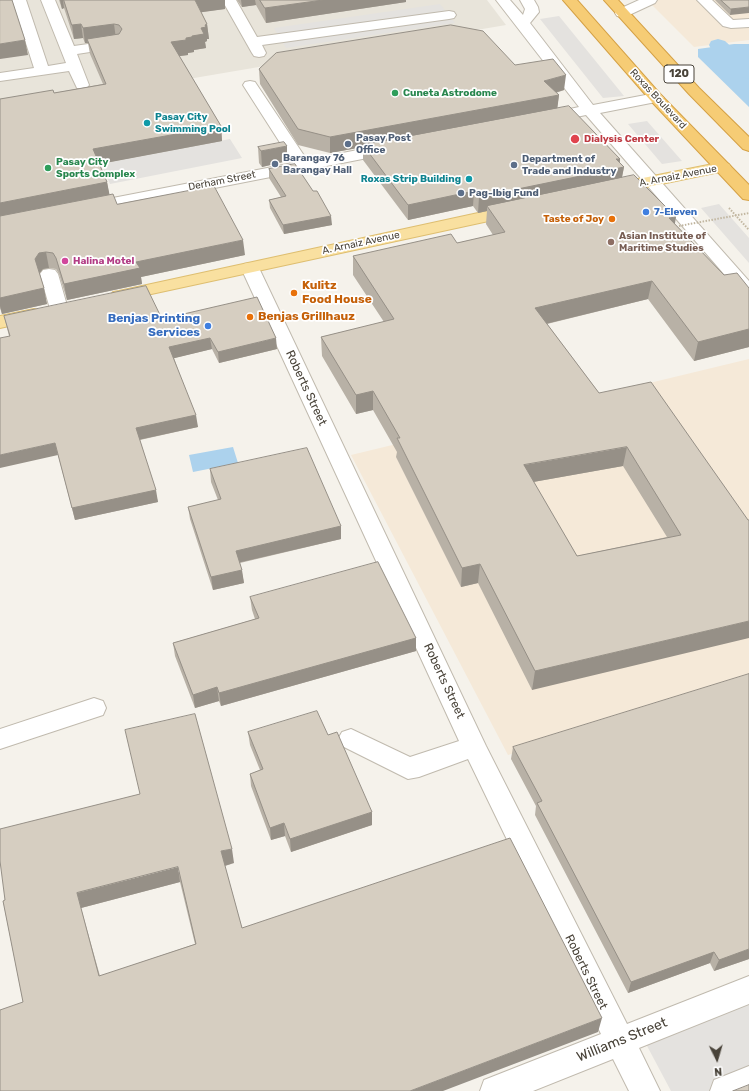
<!DOCTYPE html>
<html>
<head>
<meta charset="utf-8">
<style>
	body { margin:0 }
	#map { position:relative; width:749px; height:1091px; overflow:hidden; background:#f5f2eb; font-family:Rubik,sans-serif }
	canvas { display:block }
	.north { position:absolute; left:697px; top:1039px; width:40px; height:40px; -webkit-text-stroke:3px #fff; paint-order:stroke; rotate:175deg; font-size:11px; font-weight:700; line-height:16px; text-align:center; color:#494339 }
	.north::after { content:''; display:block; margin:auto; width:14px; height:18px; background:#494339; clip-path:polygon(50% 0,100% 100%,50% 72%,0 100%) }
</style>
</head>
<body>
<div id="map">
<canvas width="749" height="1091"></canvas>
<div class="north">N</div>
</div>
<script>
const g = document.querySelector('canvas').getContext('2d');
g.lineJoin = 'round';
function paint(path, color) { g.fillStyle = color; g.fill(path, 'evenodd'); }
function stroke(path, color, width, dash) { g.strokeStyle = color; g.lineWidth = width; g.lineCap = dash ? 'butt' : 'round'; g.setLineDash(dash || []); g.stroke(path); }
function drawText(font, color, halo, rows, align = 'center') {
  g.font = font + ' Rubik,sans-serif'; g.lineWidth = 3.5; g.setLineDash([]); g.textBaseline = 'middle'; g.strokeStyle = halo; g.fillStyle = color; for (const [text, x, y, turn = 0] of rows) {
    g.save(); g.translate(x, y); g.rotate((+turn || 0) * Math.PI / 180); g.textAlign = isNaN(turn) ? turn : align; if (halo) g.strokeText(text, 0, 0); g.fillText(text, 0, 0); g.restore();
  }
}
const residential = new Path2D(`
	M 0,0 L 487,0 L 506,25 L 0,111 Z`);
const commercial = new Path2D(`
	M 647,0 L 749,0 L 749,40 L 694,47 Z
	M 749,359 L 749,682 L 508,755 L 351,455 Z`);
const parking = new Path2D(`
	M 440,4 L 455,23 L 286,48 L 274,28 Z
	M 559,16 L 624,96 L 603,98 L 540,19 Z
	M 647,121 L 682,161 L 662,164 L 628,124 Z
	M 230,139 L 242,158 L 110,184 L 101,164 Z
	M 719,204 L 749,238 L 749,263 L 701,208 Z
	M 749,1002 L 749,1088 L 743,1091 L 671,1091 L 646,1044 Z`);
const water = new Path2D(`
	M 734,44 L 749,44 L 749,107 L 698,57 L 698,49 Z
	M 233,447 L 238,463 L 193,472 L 189,455 Z`);
const canal = new Path2D(`
	M 718,39 L 725,41 L 749,63 L 749,79 L 742,77 L 711,49 L 709,45 L 711,41 Z`);
const path = new Path2D(`
	M 729,208 L 749,230`);
const minor = new Path2D(`
	M 12,0 L 26,0 L 48,66 L 66,63 L 41,0 L 55,0 L 74,46 L 116,40 L 121,41 L 123,44 L 121,47 L 116,48 L 77,54 L 89,85 L 87,88 L 82,89 L 77,88 L 69,71 L 0,81 L 0,73 L 34,68 Z
	M 222,0 L 236,0 L 257,37 L 449,11 L 454,12 L 456,15 L 454,18 L 449,19 L 262,45 L 266,53 L 264,56 L 259,57 L 254,56 L 252,53 Z
	M 496,0 L 510,0 L 523,15 L 525,9 L 520,0 L 534,0 L 538,7 L 539,12 L 530,23 L 593,105 L 656,93 L 661,95 L 664,98 L 661,101 L 600,113 L 749,281 L 749,297 L 743,296 L 586,115 L 547,123 L 542,121 L 539,118 L 542,115 L 579,107 Z
	M 639,0 L 657,0 L 655,3 L 627,16 L 622,17 L 617,16 L 615,13 L 617,10 Z
	M 697,0 L 712,0 L 733,20 L 749,19 L 749,27 L 731,28 L 723,26 Z
	M 250,81 L 255,82 L 307,160 L 393,143 L 399,145 L 401,148 L 399,151 L 393,153 L 87,213 L 81,212 L 79,208 L 81,204 L 87,203 L 293,163 L 243,85 L 245,82 Z
	M 250,263 L 256,264 L 259,268 L 486,746 L 627,1024 L 749,976 L 749,1004 L 639,1048 L 660,1091 L 629,1091 L 613,1059 L 533,1091 L 480,1091 L 484,1080 L 601,1034 L 468,759 L 419,777 L 408,779 L 342,746 L 338,739 L 342,732 L 351,729 L 410,757 L 459,741 L 241,268 L 244,264 Z
	M 49,269 L 55,270 L 58,274 L 68,309 L 65,313 L 59,314 L 53,313 L 50,309 L 40,274 L 43,270 Z
	M 94,698 L 103,701 L 106,708 L 103,715 L 0,749 L 0,729 Z
	M 749,1066 L 749,1091 L 710,1091 L 714,1080 Z`);
const major = new Path2D(`
	M 723,162 L 729,164 L 731,167 L 729,170 L 613,194 L 607,192 L 605,189 L 607,186 L 613,184 Z
	M 515,205 L 521,206 L 523,210 L 521,214 L 119,301 L 113,300 L 110,296 L 113,292 L 119,291 Z
	M 34,309 L 41,311 L 43,315 L 41,319 L 0,328 L 0,316 Z`);
const highway = new Path2D(`
	M 563,0 L 577,0 L 661,95 L 749,185 L 749,200 L 743,199 L 651,101 Z
	M 604,0 L 618,0 L 699,88 L 749,137 L 749,151 L 743,149 L 689,94 Z`);
const pathBridge = new Path2D(`
	M 679,226 L 749,213`);
const wall = new Path2D(`
	M 59,0 L 225,0 L 225,9 L 201,12 L 207,24 L 209,39 L 207,39 L 207,41 L 205,42 L 206,48 L 194,50 L 194,52 L 188,53 L 188,55 L 179,56 L 221,126 L 222,141 L 99,164 L 107,182 L 109,194 L 117,204 L 245,255 L 141,277 L 142,284 L 67,300 L 59,274 L 56,269 L 49,268 L 43,269 L 39,273 L 47,304 L 2,314 L 0,308 L 0,99 L 54,93 L 103,84 L 90,54 L 88,43 L 85,43 L 83,38 L 74,39 L 64,8 L 62,9 Z
	M 237,0 L 406,0 L 406,2 L 266,23 L 256,5 L 242,7 Z
	M 715,0 L 749,0 L 730,15 Z
	M 515,65 L 564,90 L 556,93 L 559,95 L 557,108 L 620,159 L 620,163 L 624,167 L 622,177 L 675,224 L 724,275 L 749,288 L 749,347 L 694,361 L 648,299 L 547,324 L 599,393 L 748,520 L 532,690 L 478,583 L 461,587 L 396,457 L 397,452 L 373,410 L 356,414 L 322,356 L 321,337 L 384,322 L 353,275 L 353,256 L 457,243 L 493,235 L 486,224 L 487,211 L 478,213 L 473,206 L 408,220 L 363,160 L 363,147 L 330,153 L 298,145 L 260,84 L 259,69 ZM 623,466 L 667,537 L 577,556 L 533,482 Z
	M 258,147 L 287,161 L 262,167 L 259,163 Z
	M 269,169 L 313,191 L 332,225 L 284,234 L 270,208 L 269,200 L 281,197 L 269,178 Z
	M 4,316 L 162,319 L 277,349 L 219,363 L 212,349 L 174,358 L 198,427 L 140,440 L 158,502 L 75,520 L 58,455 L 9,336 Z
	M 210,469 L 341,526 L 341,539 L 240,563 L 244,583 L 213,590 L 190,519 L 188,507 L 218,500 L 211,482 Z
	M 250,597 L 416,638 L 416,651 L 221,706 L 219,701 L 195,708 L 175,656 L 173,643 L 255,619 L 252,610 Z
	M 248,732 L 328,735 L 372,825 L 291,852 L 285,836 L 271,840 L 251,786 L 250,774 L 260,770 L 250,745 Z
	M 513,747 L 749,959 L 714,971 L 710,963 L 628,993 L 535,815 L 536,806 L 511,759 Z
	M 234,863 L 225,866 L 242,928 L 598,1032 L 23,1002 L 3,901 ZM 180,882 L 195,944 L 100,976 L 81,908 Z`);
const shadedWall = new Path2D(`
	M 60,0 L 63,0 L 64,8 L 62,9 Z
	M 195,0 L 225,0 L 225,9 L 196,13 Z
	M 241,0 L 255,0 L 256,5 L 242,7 Z
	M 323,0 L 406,0 L 406,2 L 266,23 L 265,8 Z
	M 749,7 L 749,13 L 730,15 L 731,9 Z
	M 81,24 L 83,38 L 74,39 L 72,25 Z
	M 114,24 L 116,39 L 87,39 L 88,43 L 85,43 L 83,28 Z
	M 207,24 L 209,39 L 207,39 L 207,41 L 205,42 L 206,48 L 194,50 L 194,52 L 188,53 L 188,55 L 173,57 L 171,42 L 186,38 L 192,36 L 205,25 Z
	M 25,40 L 28,55 L 0,59 L 0,44 Z
	M 566,75 L 564,90 L 543,96 L 544,81 Z
	M 559,95 L 557,111 L 363,145 L 363,147 L 330,153 L 330,137 Z
	M 221,126 L 222,141 L 95,165 L 93,149 Z
	M 287,146 L 287,161 L 262,167 L 261,151 Z
	M 616,159 L 620,159 L 619,168 L 624,167 L 621,182 L 487,206 L 487,211 L 478,213 L 479,197 Z
	M 107,182 L 110,197 L 0,220 L 0,203 Z
	M 474,191 L 473,206 L 408,220 L 408,205 Z
	M 331,216 L 332,225 L 284,234 L 283,225 Z
	M 676,217 L 673,235 L 669,218 Z
	M 243,240 L 245,255 L 141,277 L 142,284 L 67,300 L 64,284 L 136,262 Z
	M 46,252 L 49,268 L 43,269 L 39,274 L 35,259 L 39,253 Z
	M 652,281 L 648,299 L 533,327 L 535,308 Z
	M 44,288 L 47,304 L 2,314 L 0,306 L 0,298 Z
	M 749,329 L 749,347 L 694,361 L 698,342 Z
	M 210,338 L 212,349 L 171,359 L 169,347 Z
	M 276,338 L 277,349 L 219,363 L 218,352 Z
	M 373,391 L 373,410 L 356,414 L 356,395 Z
	M 196,415 L 198,427 L 138,440 L 136,428 Z
	M 55,443 L 58,455 L 0,468 L 0,455 Z
	M 627,447 L 623,466 L 522,484 L 524,465 Z
	M 156,490 L 158,502 L 75,520 L 72,508 Z
	M 341,526 L 341,539 L 237,563 L 236,551 Z
	M 480,564 L 478,583 L 461,587 L 462,568 Z
	M 242,570 L 244,583 L 213,590 L 211,577 Z
	M 749,621 L 749,638 L 532,690 L 535,671 Z
	M 416,638 L 416,651 L 221,706 L 219,693 Z
	M 217,687 L 219,701 L 195,708 L 193,695 Z
	M 372,812 L 372,825 L 291,852 L 290,839 Z
	M 284,823 L 285,836 L 271,840 L 270,828 Z
	M 232,849 L 234,863 L 224,866 L 221,851 Z
	M 178,867 L 180,882 L 81,908 L 103,990 L 77,893 Z
	M 749,949 L 749,959 L 714,971 L 719,960 Z
	M 714,952 L 710,963 L 628,993 L 631,982 Z
	M 602,1018 L 598,1032 L 443,1091 L 410,1091 Z`);
const building = new Path2D(`
	M 0,0 L 12,0 L 25,40 L 0,44 Z
	M 64,0 L 195,0 L 207,24 L 205,25 L 206,27 L 201,28 L 204,34 L 192,36 L 192,37 L 186,38 L 186,40 L 171,42 L 221,126 L 93,149 L 107,182 L 0,203 L 0,99 L 53,90 L 54,93 L 106,84 L 87,39 L 119,34 L 122,29 L 119,25 L 114,24 L 83,28 L 81,24 L 72,25 Z
	M 260,0 L 323,0 L 265,8 Z
	M 721,0 L 749,0 L 749,7 L 731,9 Z
	M 451,25 L 483,31 L 515,65 L 553,59 L 566,75 L 544,81 L 559,95 L 330,137 L 298,129 L 259,69 L 276,53 Z
	M 569,106 L 620,159 L 616,159 L 624,167 L 479,197 L 474,191 L 408,205 L 363,145 Z
	M 284,142 L 287,146 L 261,151 L 258,147 Z
	M 295,164 L 313,191 L 317,191 L 331,216 L 283,225 L 269,200 L 286,196 L 269,169 Z
	M 634,175 L 676,217 L 669,218 L 724,275 L 737,273 L 749,288 L 749,329 L 698,342 L 652,281 L 535,308 L 599,393 L 651,382 L 748,520 L 749,520 L 749,621 L 535,671 L 480,564 L 462,568 L 397,438 L 400,438 L 373,391 L 356,395 L 321,337 L 394,319 L 353,256 L 451,234 L 457,243 L 505,232 L 487,206 ZM 627,447 L 681,535 L 577,556 L 524,465 Z
	M 214,186 L 243,240 L 136,262 L 140,268 L 64,284 L 56,258 L 53,253 L 46,252 L 39,253 L 35,259 L 44,288 L 0,298 L 0,216 L 113,194 L 117,204 Z
	M 146,286 L 162,319 L 257,297 L 276,338 L 218,352 L 210,338 L 169,347 L 196,415 L 136,428 L 156,490 L 72,508 L 55,443 L 0,455 L 0,338 L 10,336 L 4,316 Z
	M 307,448 L 341,526 L 236,551 L 242,570 L 211,577 L 188,507 L 221,499 L 210,469 Z
	M 378,562 L 416,638 L 219,693 L 217,687 L 193,695 L 173,643 L 259,618 L 250,597 Z
	M 749,674 L 749,949 L 719,960 L 714,952 L 631,982 L 537,803 L 542,801 L 513,747 Z
	M 317,711 L 328,735 L 337,732 L 372,812 L 290,839 L 284,823 L 270,828 L 250,774 L 263,769 L 248,732 Z
	M 195,714 L 232,849 L 221,851 L 242,928 L 510,838 L 602,1018 L 410,1091 L 0,1091 L 0,1010 L 23,1002 L 3,901 L 5,900 L 0,861 L 0,829 L 140,794 L 125,730 ZM 178,867 L 196,944 L 99,976 L 77,893 Z
	M 749,1085 L 749,1091 L 733,1091 Z`);
const markers = [
	[395,93,4,"#2e9e5b"],
	[147,123,4,"#0f9aa8"],
	[575,139,5,"#e0444e"],
	[348,144,4,"#5c6f8a"],
	[275,164,4,"#5c6f8a"],
	[514,165,4,"#5c6f8a"],
	[48,168,4,"#2e9e5b"],
	[469,179,4,"#0f9aa8"],
	[461,193,4,"#5c6f8a"],
	[646,212,4,"#3f7fe0"],
	[612,219,4,"#e8710a"],
	[611,242,4,"#8d6e63"],
	[65,261,4,"#d1479c"],
	[294,293,4,"#e8710a"],
	[250,317,4,"#e8710a"],
	[208,326,4,"#3f7fe0"]
];
const farLeisurenames = [
	["Cuneta Astrodome",403,93],
	["Pasay City",56,162],
	["Sports Complex",56,174]
];
const farStreetnames = [
	["Roxas Boulevard",658,99,47],
	["A. Arnaiz Avenue",678,176,-11],
	["Derham Street",222,181,-11],
	["A. Arnaiz Avenue",361,243,-12]
];
const farCulturenames = [
	["Pasay City",155,117],
	["Swimming Pool",155,129],
	["Roxas Strip Building",461,179,"right"]
];
const farServicenames = [
	["Pasay Post",356,138],
	["Office",356,150],
	["Barangay 76",283,158],
	["Barangay Hall",283,170],
	["Department of",522,159],
	["Trade and Industry",522,171],
	["Pag-Ibig Fund",469,193]
];
const farHealthnames = [
	["Dialysis Center",584,139]
];
const farShopnames = [
	["7-Eleven",654,212]
];
const farFoodnames = [
	["Taste of Joy",604,219]
];
const farEducationnames = [
	["Asian Institute of",619,236],
	["Maritime Studies",619,248]
];
const farHotelnames = [
	["Halina Motel",73,261]
];
const shields = [
	[679,74,30]
];
const shieldNames = [
	["120",679,74]
];
const foodNames = [
	["Kulitz",302,286],
	["Food House",302,300],
	["Benjas Grillhauz",258,317]
];
const shopNames = [
	["Benjas Printing",200,319],
	["Services",200,333]
];
const streetNames = [
	["Roberts Street",306,388,65],
	["Roberts Street",444,681,65],
	["Roberts Street",586,972,64]
];
const nearStreetnames = [
	["Williams Street",622,1040,-22]
];
paint(residential, '#e8e4da');
paint(commercial, '#f5e9d8');
paint(parking, '#e4e2df');
paint(water, '#acd2ed');
paint(canal, '#acd2ed');
stroke(minor, '#c0baae', 2);
stroke(major, '#debe70', 2);
stroke(highway, '#d5a145', 2);
stroke(path, '#c1b6a0', 2, [1.5, 1.5]);
paint(minor, '#fff');
paint(major, '#f9e0a0');
paint(highway, '#f6cc75');
stroke(pathBridge, '#c1b6a0', 2, [1.5, 1.5]);
paint(wall, '#b8b1a6');
paint(shadedWall, '#969087');
paint(building, '#d6cec1');
stroke(building, '#969087', 1);
for (const [x, y, r, color] of markers) { const dot = new Path2D(); dot.arc(x, y, r, 0, 2 * Math.PI); g.fillStyle = color; g.fill(dot); stroke(dot, '#fff', 1.5); }
drawText('bold 10px', '#27864d', '#fff', farLeisurenames, 'left');
drawText('10px', '#494339', '#fff', farStreetnames);
drawText('bold 10px', '#0d838f', '#fff', farCulturenames, 'left');
drawText('bold 10px', '#4e5e75', '#fff', farServicenames, 'left');
drawText('bold 10px', '#be3a42', '#fff', farHealthnames, 'left');
drawText('bold 10px', '#366cbe', '#fff', farShopnames, 'left');
drawText('bold 10px', '#c56008', '#fff', farFoodnames, 'right');
drawText('bold 10px', '#785e54', '#fff', farEducationnames, 'left');
drawText('bold 10px', '#b23c85', '#fff', farHotelnames, 'left');
for (const [x, y, w] of shields) { const box = new Path2D(); box.roundRect(x - w / 2, y - 9, w, 18, 3); g.fillStyle = '#fff'; g.fill(box); stroke(box, '#494339', 1); }
drawText('bold 11px', '#494339', null, shieldNames);
drawText('bold 12px', '#c56008', '#fff', foodNames, 'left');
drawText('bold 12px', '#366cbe', '#fff', shopNames, 'right');
drawText('12px', '#494339', '#fff', streetNames);
drawText('14px', '#494339', '#fff', nearStreetnames);
</script>
</body>
</html>
